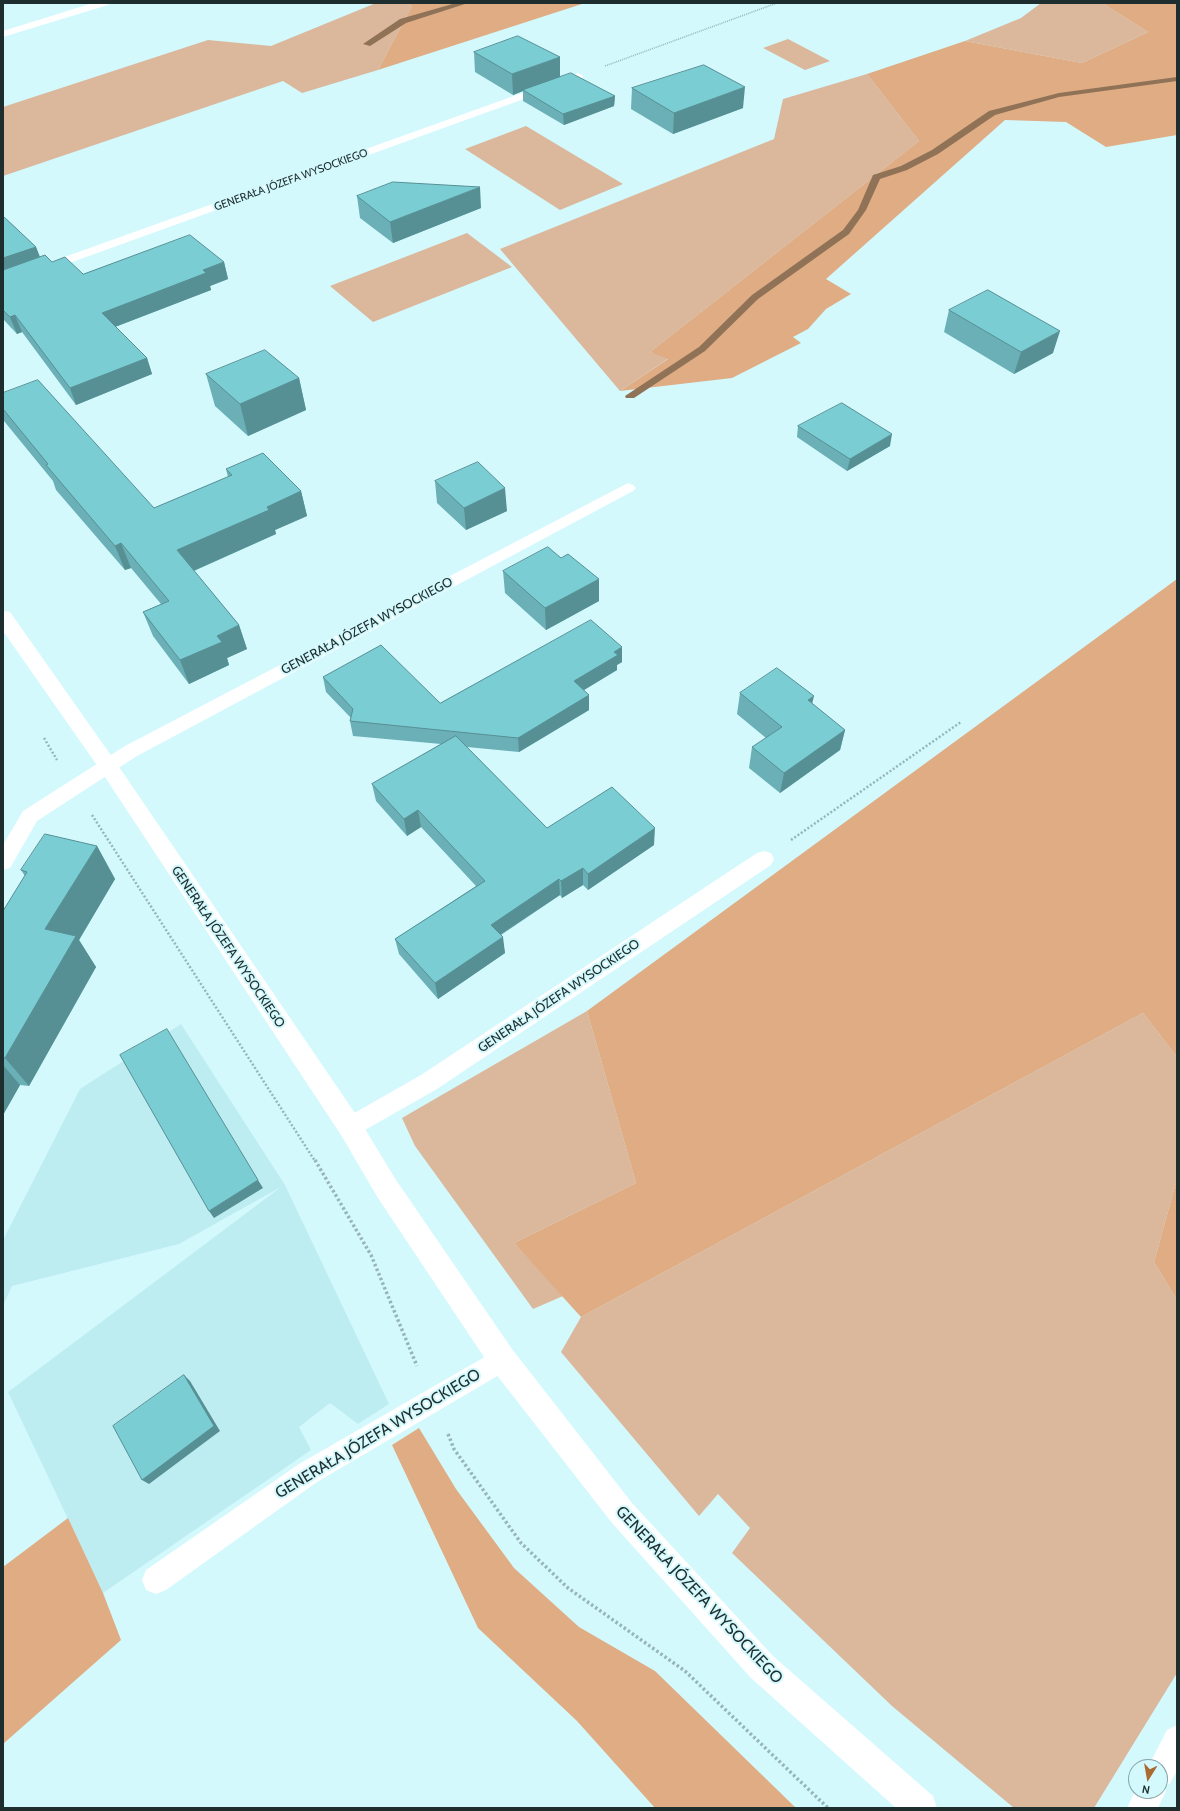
<!DOCTYPE html>
<html>
<head>
<meta charset="utf-8">
<style>
	body { margin:0 }
	#map { position:relative; width:1180px; height:1811px; overflow:hidden; background:#d3f9fd; font-family:Cabin,sans-serif }
	canvas { display:block }
	.frame { position:absolute; inset:0; border:4px solid #1e2d2e; pointer-events:none }
	.north { position:absolute; left:1128px; top:1759px; width:40px; height:40px; box-sizing:border-box; background:#d3f9fd; border:1px solid #8ba7aa; border-radius:50%; rotate:191deg; font-size:11px; font-weight:700; line-height:16px; text-align:center; color:#1e2d2e }
	.north::after { content:''; display:block; margin:auto; width:14px; height:18px; background:#aa6a32; clip-path:polygon(50% 0,100% 100%,50% 72%,0 100%) }
</style>
</head>
<body>
<div id="map">
<canvas width="1180" height="1811"></canvas>
<div class="frame"></div>
<div class="north">N</div>
</div>
<script>
const g = document.querySelector('canvas').getContext('2d');
g.lineJoin = 'round';
function paint(path, color) { g.fillStyle = color; g.fill(path, 'evenodd'); }
function stroke(path, color, width, dash) { g.strokeStyle = color; g.lineWidth = width; g.lineCap = dash ? 'butt' : 'round'; g.setLineDash(dash || []); g.stroke(path); }
function drawText(font, color, halo, rows, align = 'center') {
  g.font = font + ' Cabin,sans-serif'; g.lineWidth = 4; g.setLineDash([]); g.textBaseline = 'middle'; g.strokeStyle = halo; g.fillStyle = color; for (const [text, x, y, turn = 0] of rows) {
    g.save(); g.translate(x, y); g.rotate((+turn || 0) * Math.PI / 180); g.textAlign = isNaN(turn) ? turn : align; if (halo) g.strokeText(text, 0, 0); g.fillText(text, 0, 0); g.restore();
  }
}
const built = new Path2D(`
	M 181,1024 L 285,1185 L 389,1404 L 358,1424 L 330,1403 L 299,1427 L 311,1450 L 103,1593 L 8,1392 L 281,1187 L 179,1244 L 12,1286 L 3,1306 L 3,1240 L 80,1089 Z`);
const green = new Path2D(`
	M 376,3 L 406,3 L 412,6 L 378,70 L 302,93 L 283,81 L 3,176 L 3,107 L 208,40 L 271,46 Z
	M 1041,3 L 1102,3 L 1148,32 L 1082,63 L 965,41 L 1021,18 Z
	M 788,39 L 830,61 L 805,70 L 763,48 Z
	M 867,74 L 919,141 L 650,352 L 669,358 L 620,391 L 500,249 L 774,139 L 783,99 Z
	M 526,126 L 623,184 L 560,210 L 465,149 Z
	M 467,233 L 512,267 L 373,322 L 330,286 Z
	M 587,1011 L 636,1183 L 514,1243 L 563,1296 L 533,1309 L 415,1146 L 402,1118 Z
	M 1143,1013 L 1177,1057 L 1177,1179 L 1154,1262 L 1177,1300 L 1177,1673 L 1094,1808 L 1014,1808 L 892,1706 L 732,1553 L 750,1528 L 718,1494 L 699,1516 L 561,1352 L 581,1317 Z`);
const forest = new Path2D(`
	M 406,3 L 585,3 L 378,70 L 412,6 Z
	M 1102,3 L 1177,3 L 1177,135 L 1106,147 L 1066,122 L 1005,120 L 826,279 L 851,294 L 826,309 L 808,329 L 793,337 L 801,343 L 732,378 L 620,391 L 668,359 L 650,352 L 919,141 L 867,74 L 965,41 L 1082,63 L 1148,32 Z
	M 1177,579 L 1177,1057 L 1143,1013 L 581,1317 L 514,1243 L 636,1183 L 587,1011 Z
	M 1177,1179 L 1177,1300 L 1154,1262 Z
	M 419,1428 L 456,1489 L 514,1568 L 579,1627 L 655,1671 L 796,1808 L 655,1808 L 577,1721 L 478,1628 L 392,1445 Z
	M 68,1518 L 103,1593 L 121,1640 L 3,1744 L 3,1567 Z`);
const stream = new Path2D(`
	M 456,3 L 468,3 L 406,23 L 370,46 L 363,44 L 400,19 Z
	M 1177,77 L 1177,81 L 1059,97 L 995,115 L 938,154 L 907,170 L 880,179 L 866,210 L 849,234 L 758,299 L 705,351 L 634,398 L 626,398 L 625,396 L 699,347 L 752,295 L 843,230 L 858,210 L 873,175 L 901,166 L 932,150 L 989,111 L 1059,93 Z`);
const pathFar2 = new Path2D(`
	M 605,66 L 777,3`);
const pathFar1 = new Path2D(`
	M 44,738 L 57,760
	M 92,815 L 315,1161
	M 791,840 L 961,722`);
const path = new Path2D(`
	M 315,1160 L 371,1255 L 417,1366
	M 448,1434 L 454,1449 L 521,1543 L 568,1588 L 685,1671 L 828,1808`);
const service = new Path2D(`
	M 93,3 L 109,3 L 108,5 L 3,37 L 3,31 Z
	M 578,73 L 583,76 L 582,78 L 3,287 L 3,279 Z
	M 628,483 L 633,485 L 636,488 L 633,491 L 137,756 L 37,821 L 10,868 L 3,870 L 3,845 L 23,811 L 125,746 Z
	M 764,851 L 771,853 L 774,859 L 771,865 L 437,1089 L 358,1134 L 350,1137 L 342,1134 L 339,1127 L 342,1120 L 421,1075 L 757,853 Z
	M 502,1347 L 511,1350 L 514,1359 L 511,1368 L 317,1482 L 166,1590 L 156,1594 L 146,1590 L 142,1580 L 146,1570 L 299,1464 Z
	M 1177,1725 L 1177,1771 L 1170,1783 L 1164,1786 L 1166,1791 L 1158,1808 L 1127,1808 L 1136,1789 L 1136,1791 L 1160,1791 L 1160,1767 L 1148,1767 L 1167,1730 Z`);
const tertiary = new Path2D(`
	M 3,611 L 10,612 L 115,761 L 359,1119 L 396,1180 L 512,1349 L 632,1503 L 773,1656 L 933,1796 L 937,1808 L 896,1808 L 751,1678 L 612,1523 L 492,1369 L 378,1198 L 341,1135 L 101,771 L 3,631 Z`);
const wall = new Path2D(`
	M 474,52 L 560,77 L 615,96 L 614,106 L 564,125 L 523,101 L 523,91 L 513,95 L 475,72 Z
	M 632,88 L 743,108 L 673,134 L 631,109 Z
	M 357,196 L 481,208 L 393,243 L 360,218 Z
	M 3,216 L 36,247 L 40,257 L 83,274 L 224,262 L 228,279 L 210,286 L 211,290 L 115,327 L 147,358 L 152,374 L 76,405 L 22,332 L 17,334 L 3,319 Z
	M 949,310 L 1053,353 L 1014,374 L 944,332 Z
	M 206,374 L 299,378 L 306,410 L 248,436 L 215,406 Z
	M 3,393 L 154,508 L 228,477 L 226,469 L 301,491 L 307,516 L 275,530 L 276,534 L 194,571 L 239,625 L 247,649 L 227,658 L 229,665 L 189,684 L 153,636 L 143,612 L 161,604 L 131,568 L 125,570 L 56,490 L 53,481 L 4,421 L 3,420 Z
	M 798,426 L 890,446 L 847,471 L 797,437 Z
	M 435,481 L 507,511 L 466,530 L 437,503 Z
	M 503,571 L 599,601 L 546,630 L 505,593 Z
	M 622,647 L 622,662 L 617,665 L 617,670 L 584,690 L 589,710 L 519,752 L 467,747 L 547,828 L 654,845 L 588,890 L 583,885 L 562,898 L 560,895 L 501,935 L 505,953 L 438,999 L 399,954 L 395,939 L 476,886 L 421,827 L 407,836 L 376,801 L 372,784 L 441,744 L 353,736 L 350,721 L 351,718 L 326,692 L 323,677 L 440,703 Z
	M 740,693 L 812,704 L 845,730 L 840,750 L 780,793 L 749,768 L 752,747 L 766,738 L 737,714 Z
	M 97,846 L 115,879 L 79,940 L 96,967 L 29,1086 L 20,1085 L 3,1115 L 3,911 L 25,876 L 21,870 Z`);
const shadedWall = new Path2D(`
	M 560,57 L 560,78 L 523,90 L 523,91 L 513,95 L 512,74 Z
	M 745,87 L 743,108 L 673,134 L 674,113 Z
	M 615,96 L 614,106 L 564,125 L 563,114 Z
	M 480,187 L 481,208 L 393,243 L 390,222 Z
	M 36,247 L 42,263 L 3,277 L 3,258 Z
	M 224,262 L 228,279 L 210,286 L 211,290 L 107,330 L 102,313 L 203,270 Z
	M 15,315 L 22,332 L 17,334 L 10,317 Z
	M 1060,331 L 1053,353 L 1014,374 L 1021,352 Z
	M 147,358 L 152,374 L 76,405 L 70,388 Z
	M 299,378 L 306,410 L 248,436 L 240,404 Z
	M 892,434 L 890,446 L 847,471 L 850,459 Z
	M 505,488 L 507,511 L 466,530 L 464,508 Z
	M 301,491 L 307,516 L 275,530 L 276,534 L 186,574 L 177,550 L 267,507 Z
	M 121,543 L 131,568 L 125,570 L 115,546 Z
	M 599,579 L 599,601 L 546,630 L 545,608 Z
	M 239,625 L 247,649 L 227,658 L 229,665 L 189,684 L 180,660 L 217,636 Z
	M 622,647 L 622,662 L 617,665 L 617,670 L 574,696 L 574,681 L 614,652 Z
	M 589,695 L 589,710 L 519,752 L 518,738 Z
	M 814,696 L 809,717 L 808,700 Z
	M 845,730 L 840,750 L 780,793 L 784,773 Z
	M 418,810 L 421,827 L 407,836 L 404,819 Z
	M 655,828 L 654,845 L 588,890 L 588,874 Z
	M 97,846 L 115,879 L 79,940 L 96,967 L 29,1086 L 5,1058 L 45,929 Z
	M 583,868 L 583,885 L 562,898 L 561,881 Z
	M 559,879 L 560,895 L 492,940 L 491,925 Z
	M 503,937 L 505,953 L 438,999 L 435,983 Z
	M 3,1065 L 20,1085 L 3,1115 Z
	M 258,1180 L 263,1188 L 214,1218 L 209,1211 Z
	M 184,1375 L 190,1381 L 220,1431 L 149,1484 L 142,1480 Z`);
const building = new Path2D(`
	M 518,36 L 560,57 L 512,74 L 474,52 Z
	M 704,65 L 745,87 L 674,113 L 632,88 Z
	M 571,73 L 615,96 L 563,114 L 523,90 Z
	M 393,182 L 480,187 L 390,222 L 357,196 Z
	M 3,216 L 36,247 L 3,258 Z
	M 190,235 L 224,262 L 203,270 L 206,273 L 102,313 L 147,358 L 70,388 L 15,315 L 10,317 L 3,310 L 3,270 L 45,255 L 52,262 L 65,257 L 83,274 Z
	M 988,290 L 1060,331 L 1021,352 L 949,310 Z
	M 265,350 L 299,378 L 240,404 L 206,374 Z
	M 38,380 L 154,508 L 232,475 L 226,469 L 263,453 L 301,491 L 267,507 L 269,510 L 177,550 L 239,625 L 217,636 L 222,642 L 180,660 L 143,612 L 169,601 L 121,543 L 115,546 L 46,465 L 48,464 L 3,409 L 3,393 Z
	M 842,403 L 892,434 L 850,459 L 798,426 Z
	M 478,462 L 505,488 L 464,508 L 435,481 Z
	M 548,547 L 561,558 L 568,554 L 599,579 L 545,608 L 503,571 Z
	M 591,620 L 622,647 L 614,652 L 618,655 L 574,681 L 589,695 L 518,738 L 350,721 L 353,709 L 323,677 L 381,645 L 440,703 Z
	M 777,668 L 814,696 L 808,700 L 845,730 L 784,773 L 752,747 L 782,727 L 740,693 Z
	M 456,736 L 547,828 L 612,787 L 655,828 L 588,874 L 583,868 L 561,881 L 559,879 L 491,925 L 503,937 L 435,983 L 395,939 L 485,881 L 418,810 L 404,819 L 372,784 Z
	M 45,834 L 97,846 L 45,929 L 76,936 L 5,1058 L 3,1058 L 3,911 L 27,872 L 21,870 Z
	M 167,1029 L 258,1180 L 209,1211 L 120,1055 Z
	M 184,1375 L 214,1426 L 142,1480 L 113,1426 Z`);
const farStreetnames = [
	["GENERAŁA JÓZEFA WYSOCKIEGO",291,180,-20]
];
const streetNames = [
	["GENERAŁA JÓZEFA WYSOCKIEGO",367,626,-28],
	["GENERAŁA JÓZEFA WYSOCKIEGO",228,947,56],
	["GENERAŁA JÓZEFA WYSOCKIEGO",559,996,-34]
];
const nearStreetnames = [
	["GENERAŁA JÓZEFA WYSOCKIEGO",378,1434,-31],
	["GENERAŁA JÓZEFA WYSOCKIEGO",699,1595,47]
];
paint(built, '#beedf1');
paint(green, '#dbb79b');
paint(forest, '#dfac84');
paint(stream, '#907257');
stroke(pathFar2, '#97b5b8', 1.5, [1, 1]);
stroke(pathFar1, '#97b5b8', 2.5, [2, 2]);
stroke(path, '#97b5b8', 3.5, [2.5, 2.5]);
paint(service, '#fff');
paint(tertiary, '#fff');
paint(wall, '#6ab0b6');
paint(shadedWall, '#569094');
paint(building, '#7bcdd4');
stroke(building, '#569094', 1);
drawText('11px', '#1e2d2e', '#d3f9fd', farStreetnames);
drawText('13px', '#1e2d2e', '#d3f9fd', streetNames);
drawText('16px', '#1e2d2e', '#d3f9fd', nearStreetnames);
</script>
</body>
</html>
